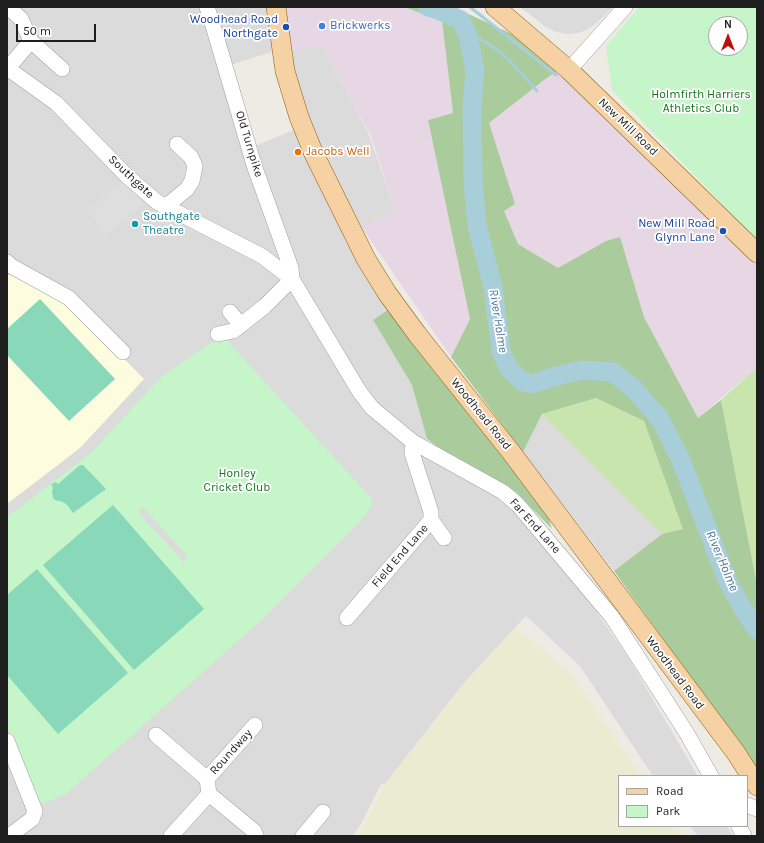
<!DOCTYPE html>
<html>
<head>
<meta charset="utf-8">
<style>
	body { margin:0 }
	#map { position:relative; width:764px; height:843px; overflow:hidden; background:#eeebe5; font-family:Karla,sans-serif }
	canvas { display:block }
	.frame { position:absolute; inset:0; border:8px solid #1e1e1e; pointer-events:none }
	.legend { position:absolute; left:618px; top:775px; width:130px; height:52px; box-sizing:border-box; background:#fff; border:1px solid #a5a5a5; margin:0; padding:5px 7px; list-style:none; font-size:12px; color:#1e1e1e }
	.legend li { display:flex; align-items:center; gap:8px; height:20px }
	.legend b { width:20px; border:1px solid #a5a5a5 }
	.north { position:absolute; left:708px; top:16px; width:40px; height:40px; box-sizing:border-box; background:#fff; border:1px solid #a5a5a5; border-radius:50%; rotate:0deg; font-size:11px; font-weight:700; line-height:16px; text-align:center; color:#1e1e1e }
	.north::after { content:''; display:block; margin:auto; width:14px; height:18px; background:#be0f0f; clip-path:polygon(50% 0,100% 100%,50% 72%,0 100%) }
	.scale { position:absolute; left:16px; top:24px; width:80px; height:18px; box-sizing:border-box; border:2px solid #1e1e1e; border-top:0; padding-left:5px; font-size:12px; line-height:14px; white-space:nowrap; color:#1e1e1e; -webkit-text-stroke:3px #fff; paint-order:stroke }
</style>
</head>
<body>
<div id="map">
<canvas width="764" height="843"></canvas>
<div class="frame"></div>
<ul class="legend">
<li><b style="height:5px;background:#f5d1a3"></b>Road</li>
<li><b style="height:11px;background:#c5f5c8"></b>Park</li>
</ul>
<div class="north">N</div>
<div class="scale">50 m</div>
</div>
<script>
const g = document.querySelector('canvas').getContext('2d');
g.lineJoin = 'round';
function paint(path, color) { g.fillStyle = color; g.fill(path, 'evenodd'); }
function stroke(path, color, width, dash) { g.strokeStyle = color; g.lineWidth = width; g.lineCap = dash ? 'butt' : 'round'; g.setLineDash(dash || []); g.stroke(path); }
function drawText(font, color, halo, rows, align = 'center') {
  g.font = font + ' Karla,sans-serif'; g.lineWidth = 3.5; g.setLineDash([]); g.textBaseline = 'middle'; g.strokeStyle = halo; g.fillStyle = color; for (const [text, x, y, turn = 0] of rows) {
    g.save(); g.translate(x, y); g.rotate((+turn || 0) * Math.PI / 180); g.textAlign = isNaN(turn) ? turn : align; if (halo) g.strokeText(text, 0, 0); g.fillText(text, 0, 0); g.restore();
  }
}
const residential = new Path2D(`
	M 7,7 L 269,7 L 275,51 L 230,65 L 255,146 L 296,129 L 291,49 L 322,45 L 368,132 L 395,211 L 363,228 L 344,239 L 389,309 L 373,320 L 412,385 L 427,439 L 426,456 L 480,486 L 510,506 L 576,582 L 629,659 L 698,776 L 653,776 L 580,666 L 526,616 L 464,683 L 385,784 L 381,784 L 361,824 L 353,836 L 7,836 Z
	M 520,7 L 613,7 L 594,25 L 586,30 L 578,33 L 567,34 L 556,32 L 547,28 Z
	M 542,414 L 662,534 L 614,571 L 523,452 Z
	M 690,826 L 727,826 L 733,836 L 698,836 Z`);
const industrial = new Path2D(`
	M 285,7 L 404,7 L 442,21 L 453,113 L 428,120 L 470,319 L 451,357 L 362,228 L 395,211 L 371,136 L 322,46 L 291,49 Z
	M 559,70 L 757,259 L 757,367 L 698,418 L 644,317 L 620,238 L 606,241 L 558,268 L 518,244 L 503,211 L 489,123 L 548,77 Z`);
const education = new Path2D(`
	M 7,274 L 65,299 L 144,379 L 80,448 L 7,504 Z`);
const farmland = new Path2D(`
	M 516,627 L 573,676 L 641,776 L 619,776 L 619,826 L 676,826 L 685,836 L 357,836 L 363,828 L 385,784 L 464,683 Z`);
const grass = new Path2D(`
	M 757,367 L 757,585 L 721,400 Z
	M 596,398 L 644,421 L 684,529 L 662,534 L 542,414 Z`);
const forest = new Path2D(`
	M 404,7 L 453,7 L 510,33 L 559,70 L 548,77 L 489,123 L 515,204 L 504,211 L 518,244 L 558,268 L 606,241 L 620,237 L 644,317 L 698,418 L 721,400 L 757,585 L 757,769 L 614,571 L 662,534 L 683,529 L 644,421 L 596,398 L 542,414 L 523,452 L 451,357 L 470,319 L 428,120 L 453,113 L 442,21 Z
	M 389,309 L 546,510 L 552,529 L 516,492 L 458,462 L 427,439 L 412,385 L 373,320 Z`);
const park = new Path2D(`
	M 639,7 L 757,7 L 757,240 L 612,90 L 606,46 ZM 716,24 L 740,24 L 740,48 L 716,48 Z
	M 222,335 L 373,500 L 367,514 L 255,626 L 65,795 L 40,804 L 13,738 L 7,728 L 7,517 L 92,452 L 161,377 ZM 143,507 L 188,557 L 184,562 L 138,512 Z`);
const pitch = new Path2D(`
	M 40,299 L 115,379 L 69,421 L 7,355 L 7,329 Z
	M 80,465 L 83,465 L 106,489 L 73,513 C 70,509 67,504 63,502 C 59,500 56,502 53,498 L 52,492 L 53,487 L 51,485 L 55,482 L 58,484 Z
	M 113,505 L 204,609 L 134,670 L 43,565 Z
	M 37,569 L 128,673 L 58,734 L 7,675 L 7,595 Z`);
const parking = new Path2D(`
	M 123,181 L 144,204 L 106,235 L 86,210 Z`);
const stream = new Path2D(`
	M 470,7 L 556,75
	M 438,10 L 439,7
	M 468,36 C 493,38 521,73 537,91`);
const river = new Path2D(`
	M 428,7 L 438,10 L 461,20 L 468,36 L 475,70 L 472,106 L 473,182 L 477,226 L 493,287 L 501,351 L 509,369 L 523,382 L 532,384 L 557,376 L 582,370 L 613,372 L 634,389 L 660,419 L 680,458 L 728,582 L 743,609 L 757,630`);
const minor = new Path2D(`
	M 207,7 L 214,29 L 254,165 L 291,268 L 292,279
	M 9,8 L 21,19 L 31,41 L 62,69
	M 7,68 L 56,103 L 127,176 L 157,202 L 262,256 L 292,279 L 359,391 L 372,408 L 413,442 L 503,492 L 518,505 L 612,617 L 686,732 L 711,776
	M 8,68 L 31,41
	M 569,70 L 625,7
	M 165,207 L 187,189 L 192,181 L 195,166 L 191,157 L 177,144
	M 7,262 L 11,266 L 69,298 L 123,352
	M 230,312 L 241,325
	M 218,334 L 233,331 L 265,306 L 292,279
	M 431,520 L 444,538
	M 347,618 L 431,520 L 431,512 L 412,453 L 413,442
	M 156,735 L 207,779 L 209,794 L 171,836
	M 7,741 L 35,811 L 32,819 L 9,836
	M 207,779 L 255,725
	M 209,794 L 254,831 L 256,836
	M 747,805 L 757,809
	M 739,826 L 744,836
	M 303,836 L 323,812`);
const major = new Path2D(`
	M 276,7 L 285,71 L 299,117 L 314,154 L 366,259 L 387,293 L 417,334 L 511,452 L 736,753 L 757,786
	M 495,7 L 569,70 L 757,253`);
const markers = [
	[322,26,4,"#3f7fe0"],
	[286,27,4,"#1a4fb4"],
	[298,152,4,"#e8710a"],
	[135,224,4,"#0f9aa8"],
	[723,231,4,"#1a4fb4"]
];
const transitNames = [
	["Woodhead Road",278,20],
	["Northgate",278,34],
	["New Mill Road",715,224],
	["Glynn Lane",715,238]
];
const shopNames = [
	["Brickwerks",330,26]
];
const parkNames = [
	["Holmfirth Harriers",701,95],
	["Athletics Club",701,109],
	["Honley",237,474],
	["Cricket Club",237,488]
];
const streetNames = [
	["New Mill Road",628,127,44],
	["Old Turnpike",249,144,73],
	["Southgate",131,177,43],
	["Woodhead Road",481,414,51],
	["Far End Lane",535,526,48],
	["Field End Lane",400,556,-49],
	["Woodhead Road",675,673,53],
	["Roundway",231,752,-48]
];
const foodNames = [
	["Jacobs Well",306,152]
];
const cultureNames = [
	["Southgate",143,217],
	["Theatre",143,231]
];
const waterNames = [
	["River Holme",498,321,81],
	["River Holme",722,561,67]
];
paint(residential, '#dcdbdb');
paint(industrial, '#e7d7e4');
paint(education, '#fdfcdf');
paint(farmland, '#eaecd1');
paint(grass, '#c9e5ae');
paint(forest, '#aacb9c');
paint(park, '#c5f5c8');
paint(pitch, '#88d8b9');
paint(parking, '#dedede');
stroke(stream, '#a8ced9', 3);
stroke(river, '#a8ced9', 19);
stroke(minor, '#a2a2a2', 16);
stroke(major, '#8d610b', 20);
stroke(minor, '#fff', 15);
stroke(major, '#f5d1a3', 19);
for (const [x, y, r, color] of markers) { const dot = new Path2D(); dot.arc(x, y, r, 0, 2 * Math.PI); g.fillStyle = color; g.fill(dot); stroke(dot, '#fff', 1.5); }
drawText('12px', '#164399', '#fff', transitNames, 'right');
drawText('12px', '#366cbe', '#fff', shopNames, 'left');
drawText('12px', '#13751b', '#fff', parkNames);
drawText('12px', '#1e1e1e', '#fff', streetNames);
drawText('12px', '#c56008', '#fff', foodNames, 'left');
drawText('12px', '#0d838f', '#fff', cultureNames, 'left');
drawText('italic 13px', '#4e77a0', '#fff', waterNames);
</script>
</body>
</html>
